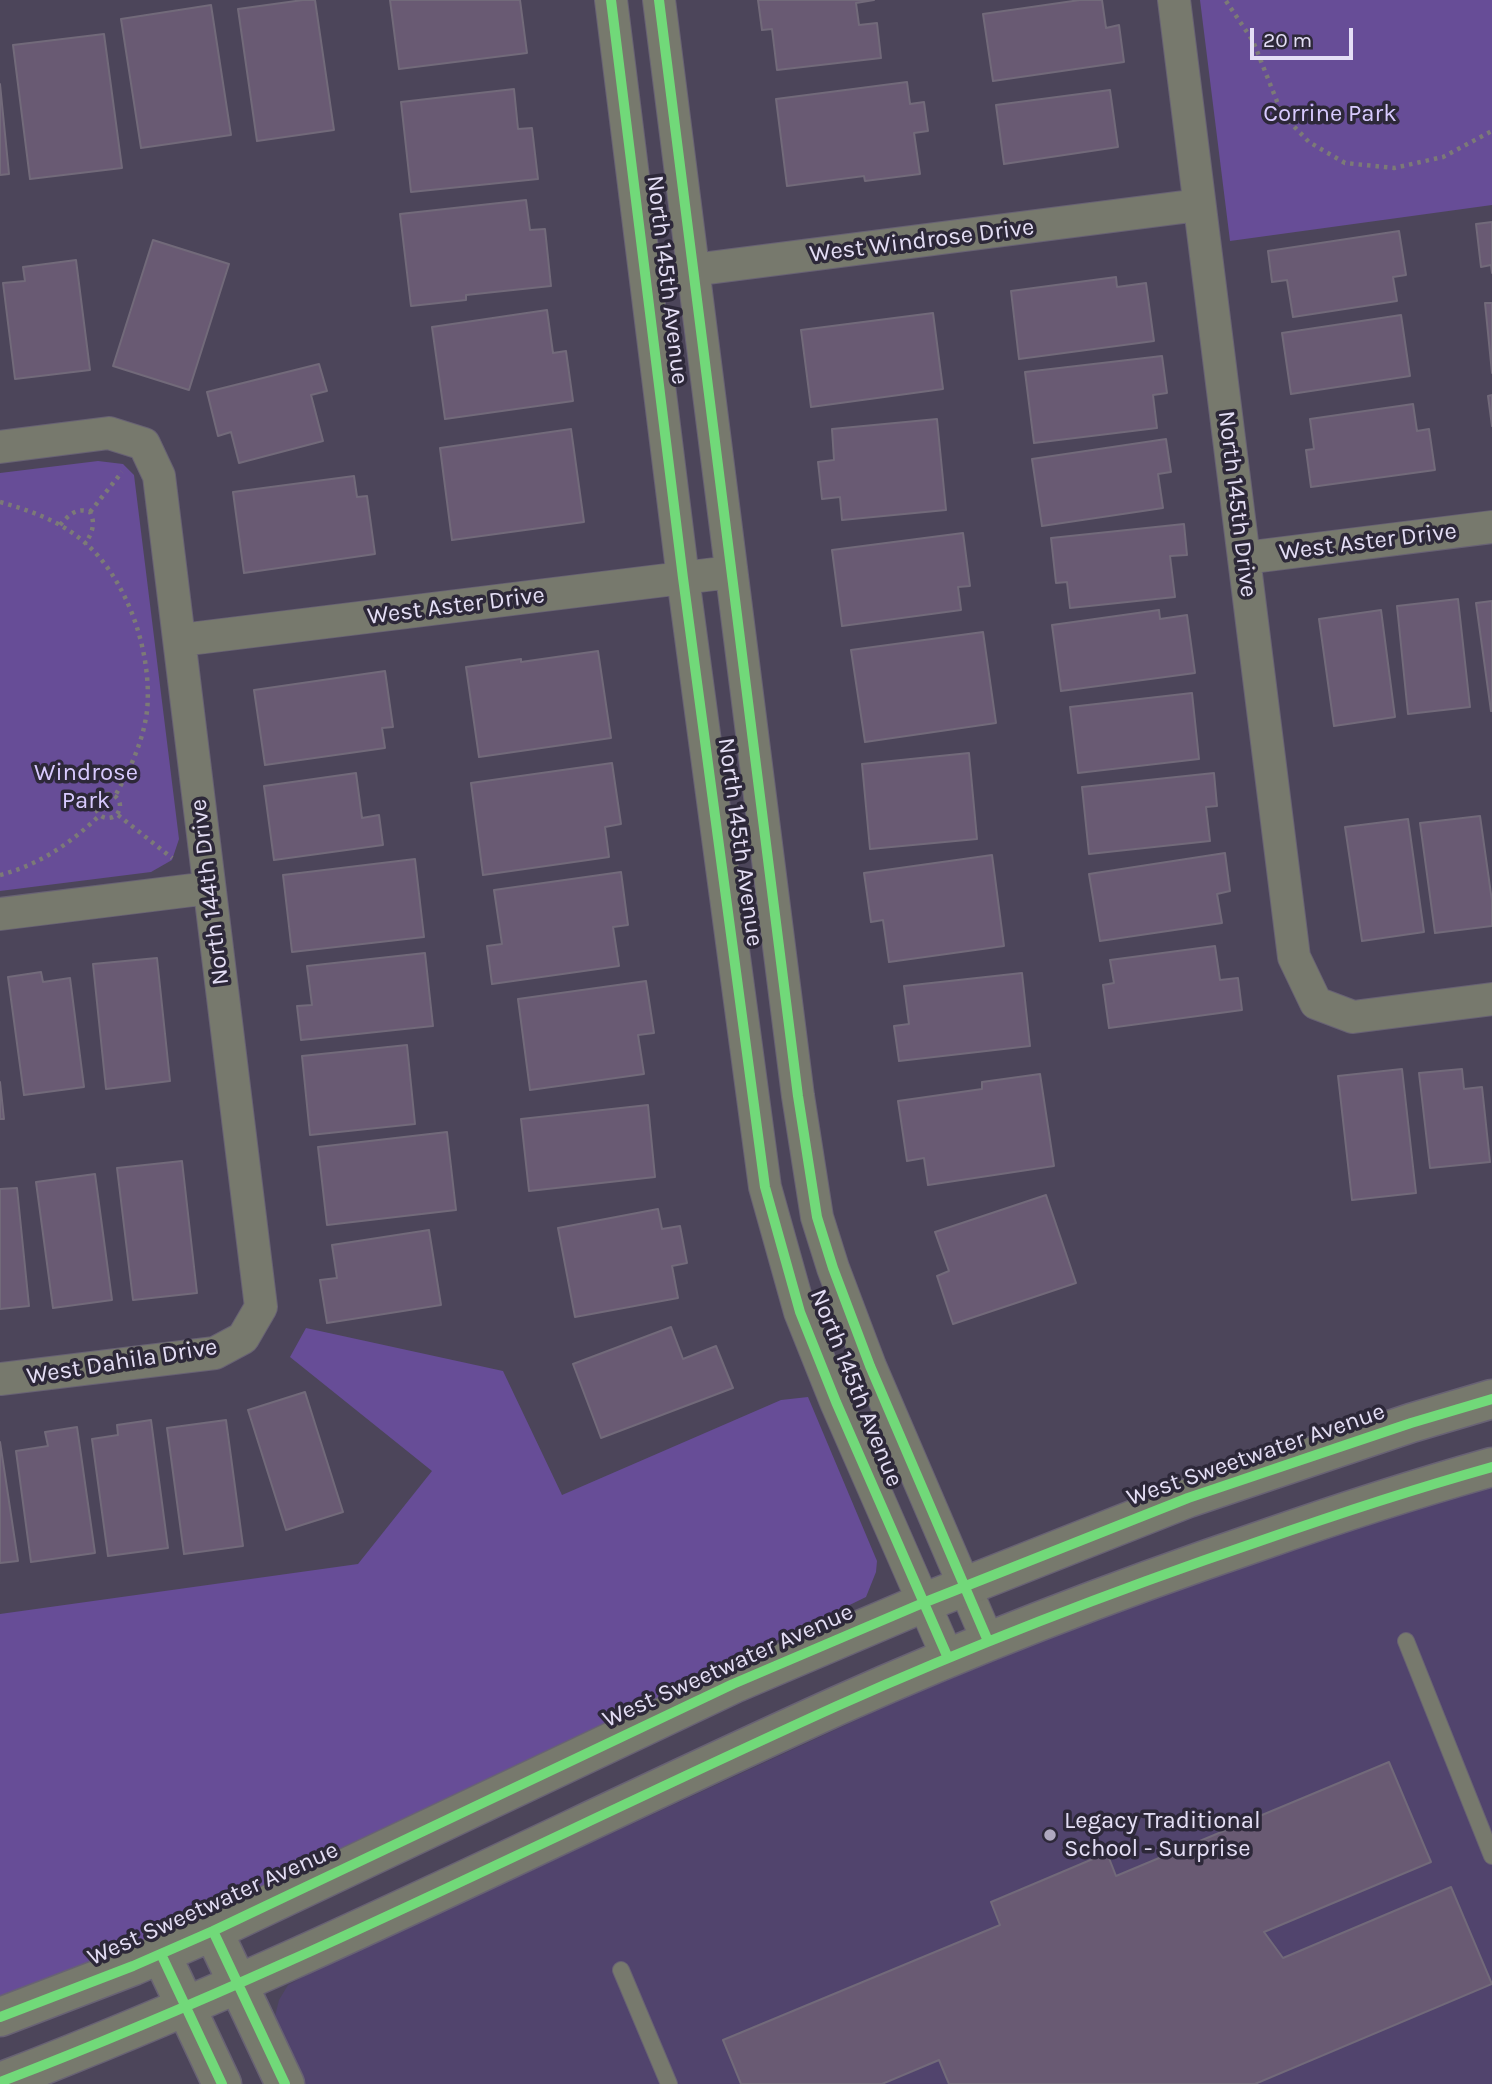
<!DOCTYPE html>
<html>
<head>
<meta charset="utf-8">
<style>
	body { margin:0 }
	#map { position:relative; width:1492px; height:2084px; overflow:hidden; background:#4c455a; font-family:Karla,sans-serif }
	canvas { display:block }
	.scale { position:absolute; left:1250px; top:28px; width:103px; height:32px; box-sizing:border-box; border:4px solid #e4def5; border-top:0; padding-left:9px; font-size:21px; line-height:24px; white-space:nowrap; color:#e4def5; -webkit-text-stroke:5px #2d2839; paint-order:stroke }
</style>
</head>
<body>
<div id="map">
<canvas width="1492" height="2084"></canvas>
<div class="scale">20 m</div>
</div>
<script>
const g = document.querySelector('canvas').getContext('2d');
g.lineJoin = 'round';
function paint(path, color) { g.fillStyle = color; g.fill(path, 'evenodd'); }
function stroke(path, color, width, dash) { g.strokeStyle = color; g.lineWidth = width; g.lineCap = dash ? 'butt' : 'round'; g.setLineDash(dash || []); g.stroke(path); }
function drawText(font, color, halo, rows, align = 'center') {
  g.font = font + ' Karla,sans-serif'; g.lineWidth = 7; g.setLineDash([]); g.textBaseline = 'middle'; g.strokeStyle = halo; g.fillStyle = color; for (const [text, x, y, turn = 0] of rows) {
    g.save(); g.translate(x, y); g.rotate((+turn || 0) * Math.PI / 180); g.textAlign = isNaN(turn) ? turn : align; if (halo) g.strokeText(text, 0, 0); g.fillText(text, 0, 0); g.restore();
  }
}
const built = new Path2D(`
	M 1492,1486 L 1492,2084 L 301,2084 L 274,2020 L 279,2000 L 288,1985 L 312,1972 L 904,1698 L 1071,1629 L 1317,1539 Z`);
const green = new Path2D(`
	M 1200,0 L 1492,0 L 1492,205 L 1230,241 Z
	M 98,461 L 123,464 L 134,475 L 179,839 L 172,860 L 151,872 L 0,891 L 0,473 Z
	M 306,1328 L 503,1371 L 562,1495 L 781,1400 L 808,1397 L 877,1561 L 876,1572 L 866,1597 L 183,1930 L 0,2004 L 0,1614 L 358,1564 L 432,1471 L 290,1357 Z`);
const building = new Path2D(`
	M 303,0 L 315,0 L 334,130 L 257,141 L 238,9 Z
	M 390,0 L 520,0 L 527,53 L 399,69 Z
	M 758,0 L 874,0 L 856,3 L 859,25 L 877,23 L 881,58 L 777,70 L 772,29 L 762,30 Z
	M 1080,0 L 1102,0 L 1106,28 L 1119,25 L 1124,62 L 993,81 L 983,14 Z
	M 211,5 L 231,135 L 141,148 L 121,19 Z
	M 104,34 L 122,168 L 30,179 L 13,45 Z
	M 907,82 L 910,104 L 924,102 L 928,131 L 914,133 L 920,174 L 865,181 L 864,176 L 787,186 L 776,99 Z
	M 0,84 L 9,174 L 0,175 Z
	M 514,89 L 518,129 L 532,128 L 538,179 L 411,192 L 401,102 Z
	M 1110,90 L 1118,147 L 1004,164 L 996,105 Z
	M 526,200 L 530,230 L 545,229 L 551,286 L 466,295 L 466,300 L 411,306 L 400,214 Z
	M 1492,222 L 1492,273 L 1491,265 L 1481,267 L 1476,224 Z
	M 1399,231 L 1406,275 L 1393,277 L 1397,301 L 1293,317 L 1287,280 L 1272,282 L 1268,251 Z
	M 153,240 L 229,264 L 189,390 L 113,366 Z
	M 76,260 L 90,370 L 15,379 L 3,283 L 25,281 L 23,267 Z
	M 1116,277 L 1117,287 L 1146,283 L 1154,341 L 1019,359 L 1011,291 Z
	M 1485,303 L 1492,303 L 1492,373 Z
	M 547,310 L 553,353 L 566,351 L 573,401 L 445,419 L 432,327 Z
	M 933,313 L 943,389 L 811,407 L 801,330 Z
	M 1401,315 L 1410,376 L 1291,394 L 1282,333 Z
	M 1162,356 L 1167,393 L 1153,395 L 1157,428 L 1034,443 L 1025,372 Z
	M 319,364 L 327,391 L 311,395 L 323,441 L 239,463 L 231,432 L 218,436 L 207,392 Z
	M 1492,395 L 1492,426 L 1488,396 Z
	M 1413,404 L 1417,431 L 1429,429 L 1435,470 L 1311,487 L 1306,450 L 1314,449 L 1310,419 Z
	M 937,419 L 946,510 L 842,520 L 840,497 L 822,499 L 818,462 L 834,460 L 832,429 Z
	M 571,429 L 584,522 L 452,540 L 440,448 Z
	M 1166,439 L 1171,472 L 1158,474 L 1163,508 L 1042,526 L 1032,459 Z
	M 354,476 L 357,497 L 367,496 L 375,554 L 244,573 L 233,492 Z
	M 1184,524 L 1187,555 L 1170,556 L 1175,597 L 1070,608 L 1067,582 L 1056,583 L 1051,538 Z
	M 963,533 L 970,586 L 958,587 L 961,610 L 842,626 L 832,550 Z
	M 1458,599 L 1470,707 L 1408,714 L 1397,606 Z
	M 1492,601 L 1492,711 L 1491,711 L 1476,603 Z
	M 1159,610 L 1160,619 L 1187,615 L 1195,673 L 1061,691 L 1052,625 Z
	M 1381,610 L 1395,717 L 1334,726 L 1319,619 Z
	M 983,632 L 996,723 L 865,742 L 851,650 Z
	M 598,651 L 611,738 L 479,757 L 466,667 L 521,659 L 521,662 Z
	M 385,671 L 393,727 L 382,728 L 385,748 L 265,765 L 254,690 Z
	M 1192,693 L 1199,759 L 1078,773 L 1070,707 Z
	M 969,753 L 977,839 L 870,849 L 862,764 Z
	M 612,763 L 621,824 L 605,827 L 609,857 L 483,875 L 471,783 Z
	M 356,773 L 362,818 L 379,815 L 383,845 L 274,860 L 264,786 Z
	M 1214,773 L 1217,806 L 1206,807 L 1210,841 L 1089,854 L 1082,787 Z
	M 1480,816 L 1492,901 L 1492,926 L 1435,933 L 1420,823 Z
	M 1408,819 L 1424,932 L 1362,941 L 1345,827 Z
	M 1225,853 L 1230,891 L 1217,894 L 1222,923 L 1100,941 L 1089,874 Z
	M 992,855 L 1004,946 L 889,962 L 883,920 L 871,922 L 864,873 Z
	M 415,859 L 424,937 L 292,952 L 283,875 Z
	M 621,872 L 628,925 L 613,927 L 619,966 L 492,984 L 487,946 L 502,944 L 494,890 Z
	M 1215,946 L 1220,980 L 1238,978 L 1242,1010 L 1109,1028 L 1103,985 L 1114,983 L 1110,960 Z
	M 425,953 L 433,1026 L 301,1040 L 297,1006 L 312,1005 L 307,966 Z
	M 157,958 L 170,1081 L 106,1089 L 93,964 Z
	M 41,972 L 43,982 L 70,978 L 84,1087 L 24,1095 L 8,977 Z
	M 1022,973 L 1030,1046 L 899,1061 L 894,1026 L 909,1024 L 904,986 Z
	M 646,981 L 654,1033 L 638,1035 L 644,1074 L 530,1090 L 518,999 Z
	M 407,1045 L 415,1124 L 310,1135 L 302,1056 Z
	M 1402,1069 L 1416,1193 L 1352,1200 L 1338,1076 Z
	M 1462,1069 L 1464,1089 L 1482,1087 L 1490,1162 L 1430,1168 L 1419,1073 Z
	M 1040,1074 L 1054,1166 L 928,1185 L 924,1158 L 907,1161 L 898,1101 L 982,1089 L 982,1082 Z
	M 0,1082 L 4,1119 L 0,1119 Z
	M 648,1105 L 655,1177 L 529,1191 L 521,1119 Z
	M 447,1132 L 456,1210 L 327,1225 L 318,1147 Z
	M 182,1161 L 197,1293 L 133,1300 L 117,1168 Z
	M 95,1174 L 112,1300 L 53,1308 L 36,1182 Z
	M 17,1188 L 29,1306 L 0,1309 L 0,1189 Z
	M 1046,1195 L 1076,1283 L 953,1324 L 937,1276 L 949,1271 L 935,1232 Z
	M 658,1209 L 662,1229 L 680,1226 L 687,1263 L 672,1266 L 678,1298 L 575,1317 L 558,1228 Z
	M 429,1230 L 441,1305 L 327,1323 L 320,1280 L 337,1278 L 332,1245 Z
	M 671,1327 L 683,1359 L 716,1346 L 733,1388 L 601,1438 L 573,1364 Z
	M 305,1392 L 343,1512 L 286,1530 L 248,1410 Z
	M 151,1420 L 168,1548 L 108,1556 L 92,1439 L 118,1435 L 117,1425 Z
	M 226,1420 L 243,1546 L 184,1554 L 167,1428 Z
	M 77,1427 L 95,1553 L 31,1562 L 16,1451 L 48,1446 L 45,1432 Z
	M 0,1442 L 18,1561 L 0,1563 Z
	M 1389,1762 L 1431,1862 L 1264,1932 L 1283,1958 L 1451,1887 L 1492,1984 L 1255,2084 L 949,2084 L 939,2060 L 882,2084 L 741,2084 L 723,2040 L 1000,1925 L 991,1902 L 1107,1853 L 1116,1876 Z`);
const path = new Path2D(`
	M 1226,1 L 1253,41 L 1282,114 L 1309,142 L 1345,163 L 1394,168 L 1443,157 L 1492,131
	M 0,502 C 28,510 55,519 78,537 C 126,573 153,652 147,711 C 143,742 130,769 115,796
	M 90,512 L 122,472
	M 60,525 C 69,515 76,507 90,512 C 96,524 92,533 85,544
	M96 806a12 12 0 1 1 24 0a12 12 0 1 1-24 0Z
	M 118,815 L 172,858
	M 0,875 C 39,865 71,843 100,815`);
const service = new Path2D(`
	M 1406,1641 L 1492,1856
	M 621,1970 L 669,2084`);
const minor = new Path2D(`
	M 611,0 L 683,578 L 765,1187 L 800,1312 L 836,1402 L 948,1658
	M 659,0 L 798,1096 L 817,1217 L 833,1268 L 870,1366 L 988,1641
	M 1174,0 L 1294,957 L 1316,1003 L 1353,1017 L 1492,999
	M 646,276 L 1199,205
	M 0,447 L 109,433 L 144,444 L 159,476 L 261,1307 L 243,1338 L 215,1353 L 0,1379
	M 1244,558 L 1492,527
	M 181,640 L 731,572
	M 0,914 L 209,888`);
const tertiary = new Path2D(`
	M 213,1931 L 285,2084
	M 161,1954 L 222,2084
	M 0,2017 L 133,1966 L 213,1931 L 733,1684 L 923,1603 L 1188,1498 L 1411,1423 L 1492,1399
	M 0,2082 C 286,1973 558,1832 837,1706 C 975,1644 1116,1590 1260,1541 C 1337,1514 1414,1489 1492,1467`);
const cycleway = new Path2D(`
	M 611,0 L 683,578 L 765,1187 L 800,1312 L 836,1402 L 948,1658
	M 659,0 L 798,1096 L 817,1217 L 833,1268 L 870,1366 L 988,1641
	M 213,1931 L 285,2084
	M 161,1954 L 222,2084
	M 0,2017 L 133,1966 L 213,1931 L 733,1684 L 923,1603 L 1188,1498 L 1411,1423 L 1492,1399
	M 0,2082 C 286,1973 558,1832 837,1706 C 975,1644 1116,1590 1260,1541 C 1337,1514 1414,1489 1492,1467`);
const markers = [
	[1050,1835,7,"#afa8bf"]
];
const parkNames = [
	["Corrine Park",1330,114],
	["Windrose",86,773],
	["Park",86,801]
];
const streetNames = [
	["West Windrose Drive",922,241,-7],
	["North 145th Avenue",667,280,83],
	["North 145th Drive",1237,504,83],
	["West Aster Drive",1368,542,-7],
	["West Aster Drive",456,606,-7],
	["North 145th Avenue",740,842,82],
	["North 144th Drive",210,892,-97],
	["West Dahila Drive",122,1362,-9],
	["North 145th Avenue",856,1388,68],
	["West Sweetwater Avenue",1256,1455,-19],
	["West Sweetwater Avenue",728,1666,-24],
	["West Sweetwater Avenue",213,1904,-24]
];
const poiNames = [
	["Legacy Traditional",1064,1821],
	["School - Surprise",1064,1849]
];
paint(built, '#51446d');
paint(green, '#674d97');
paint(building, '#695a73');
stroke(building, '#726a7a', 2);
stroke(service, '#686274', 18);
stroke(minor, '#686274', 34);
stroke(tertiary, '#686274', 41);
stroke(path, '#7c7a77', 4.5, [3.5, 5]);
stroke(service, '#77796d', 16);
stroke(minor, '#77796d', 32);
stroke(tertiary, '#77796d', 38);
stroke(cycleway, '#71d979', 10);
for (const [x, y, r, color] of markers) { const dot = new Path2D(); dot.arc(x, y, r, 0, 2 * Math.PI); g.fillStyle = color; g.fill(dot); stroke(dot, '#2d2839', 2.5); }
drawText('24px', '#d8cafe', '#2d2839', parkNames);
drawText('24px', '#e4def5', '#2d2839', streetNames);
drawText('24px', '#e4def5', '#2d2839', poiNames, 'left');
</script>
</body>
</html>
